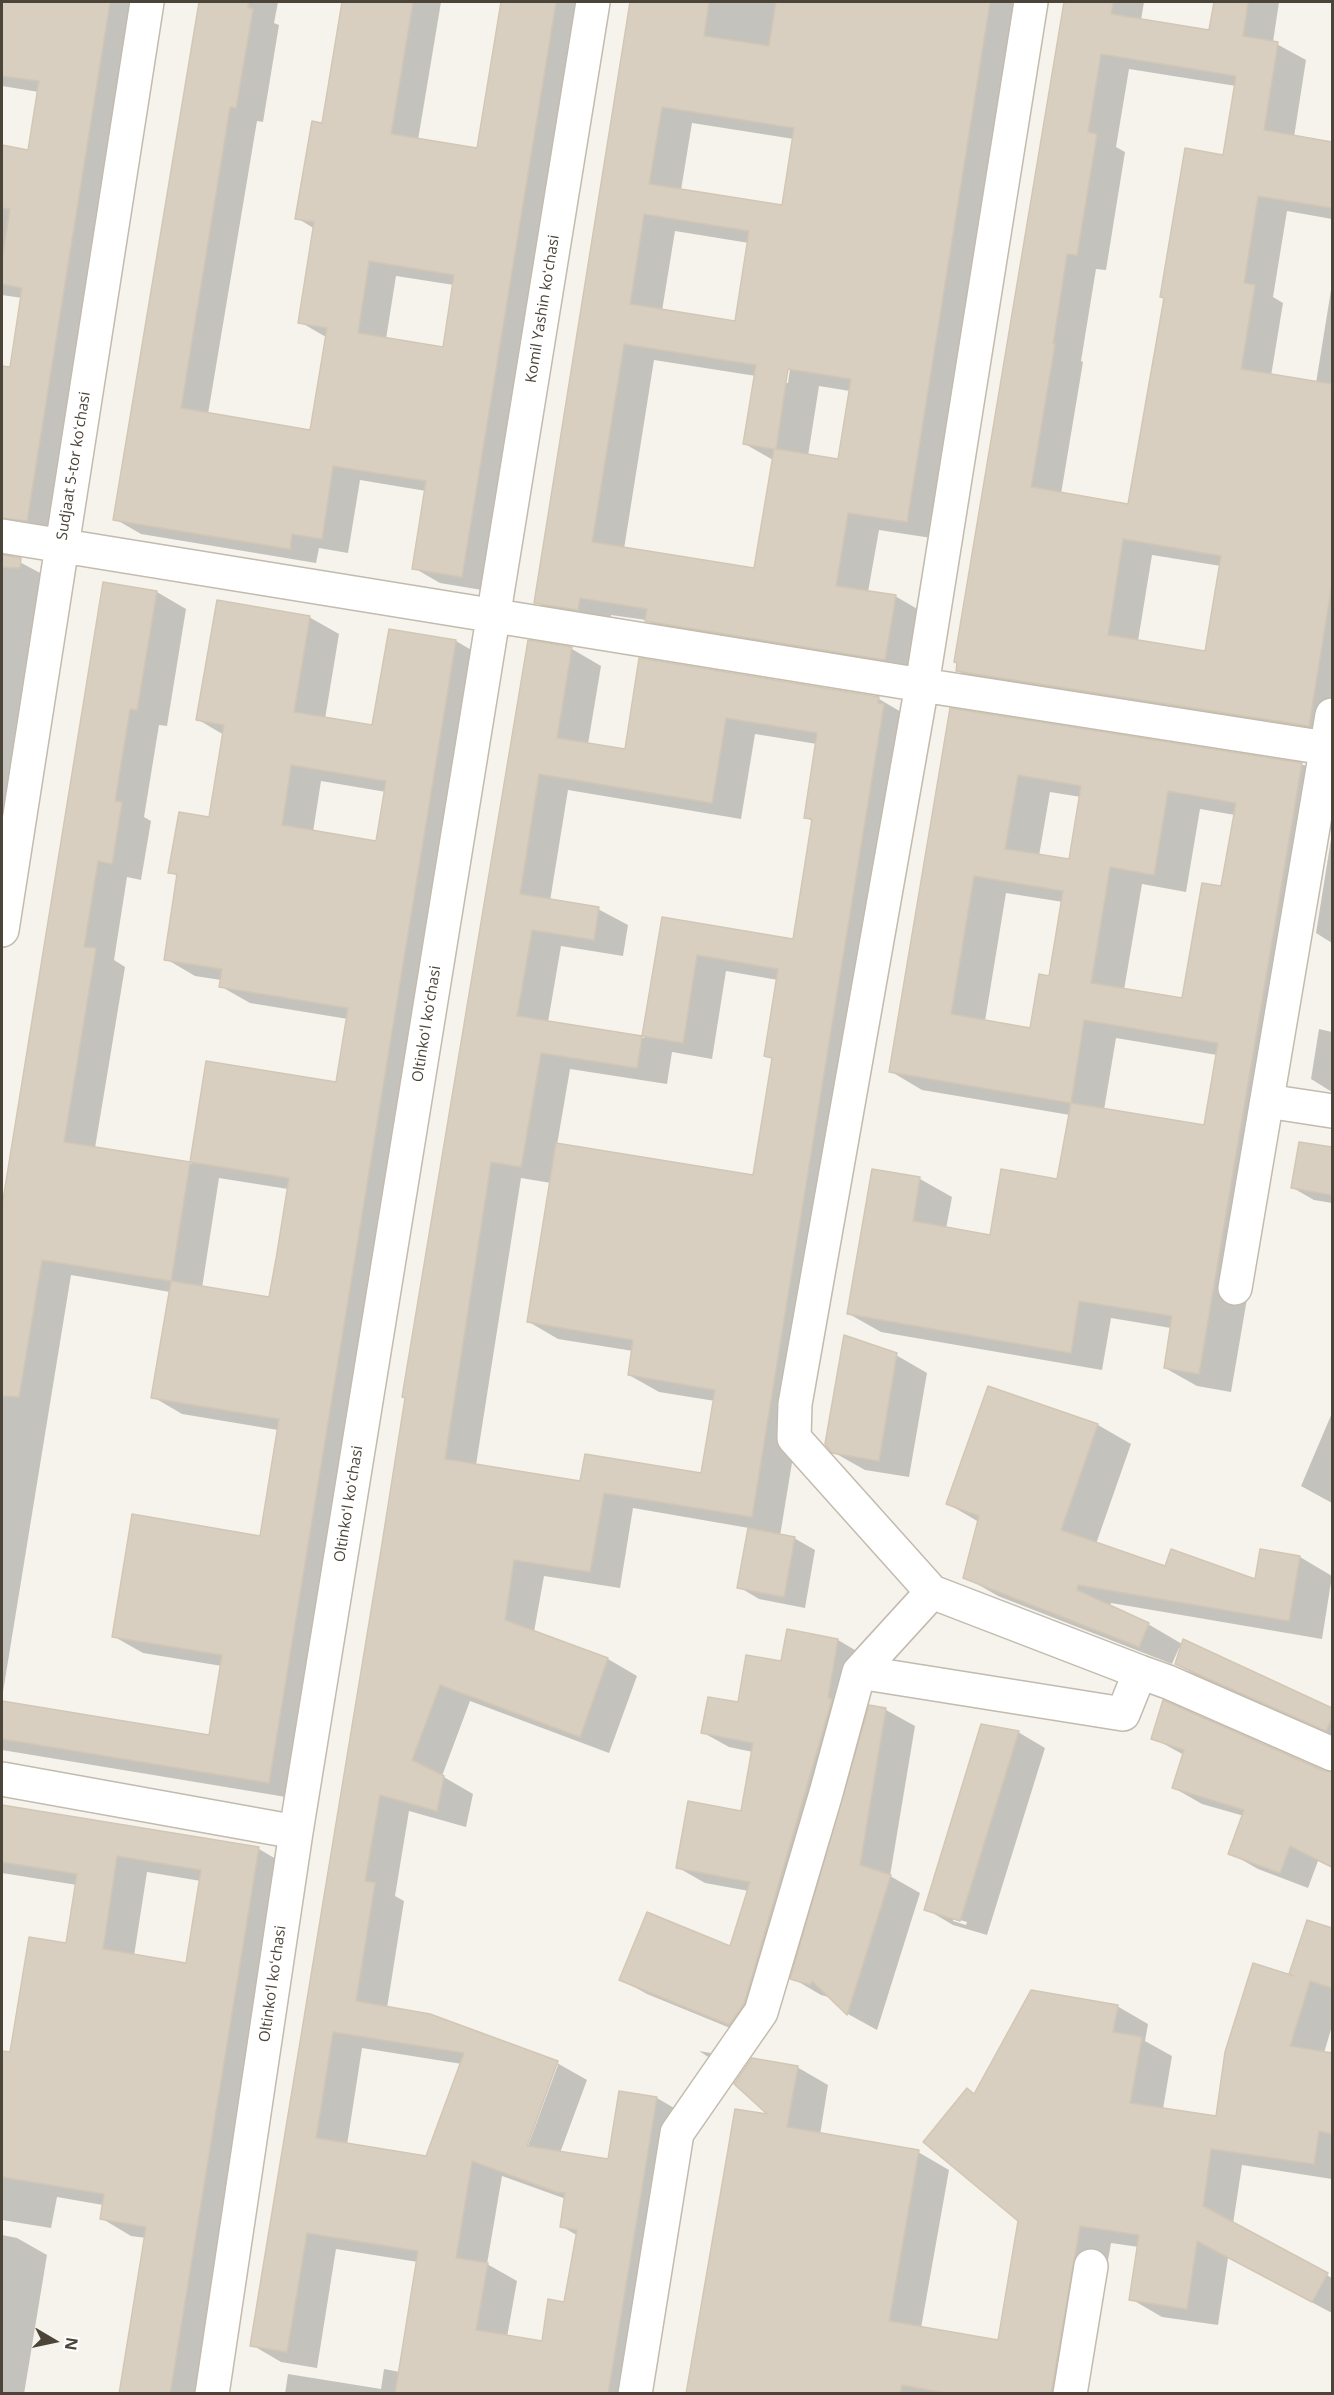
<!DOCTYPE html>
<html>
<head>
<meta charset="utf-8">
<style>
	body { margin:0 }
	#map { position:relative; width:1334px; height:2395px; overflow:hidden; background:#f6f3ec; font-family:"Open Sans",sans-serif }
	canvas { display:block }
	.frame { position:absolute; inset:0; border:3px solid #4b4439; pointer-events:none }
	.north { position:absolute; left:24px; top:2311px; width:60px; height:60px; -webkit-text-stroke:4px #fff; paint-order:stroke; rotate:99deg; font-size:16px; font-weight:700; line-height:24px; text-align:center; color:#4b4439 }
	.north::after { content:''; display:block; margin:auto; width:21px; height:27px; background:#4b4439; clip-path:polygon(50% 0,100% 100%,50% 72%,0 100%) }
</style>
</head>
<body>
<div id="map">
<canvas width="1334" height="2395"></canvas>
<div class="frame"></div>
<div class="north">N</div>
</div>
<script>
const g = document.querySelector('canvas').getContext('2d');
g.lineJoin = 'round';
function paint(path, color) { g.fillStyle = color; g.fill(path, 'evenodd'); }
function stroke(path, color, width, dash) { g.strokeStyle = color; g.lineWidth = width; g.lineCap = dash ? 'butt' : 'round'; g.setLineDash(dash || []); g.stroke(path); }
function drawText(font, color, halo, rows, align = 'center') {
  g.font = font + ' "Open Sans",sans-serif'; g.lineWidth = 4.5; g.setLineDash([]); g.textBaseline = 'middle'; g.strokeStyle = halo; g.fillStyle = color; for (const [text, x, y, turn = 0] of rows) {
    g.save(); g.translate(x, y); g.rotate((+turn || 0) * Math.PI / 180); g.textAlign = isNaN(turn) ? turn : align; if (halo) g.strokeText(text, 0, 0); g.fillText(text, 0, 0); g.restore();
  }
}
const shadow = new Path2D(`
	M 2,2 L 140,2 L 57,529 L 11,550 L 12,558 L 44,575 L 2,850 L 2,438 L 5,416 L 2,416 L 2,368 L 11,369 L 22,298 L 2,295 L 2,147 L 29,151 L 39,92 L 2,86 Z
	M 200,2 L 278,2 L 274,23 L 279,25 L 263,122 L 257,121 L 208,414 L 311,431 L 326,337 L 300,322 L 315,229 L 297,218 L 323,124 L 343,2 L 441,2 L 418,140 L 479,150 L 503,2 L 585,2 L 488,591 L 440,583 L 414,568 L 426,491 L 360,480 L 348,553 L 319,548 L 316,563 L 141,534 L 115,519 ZM 396,276 L 454,285 L 444,348 L 386,339 Z
	M 631,2 L 1024,2 L 938,539 L 879,530 L 868,592 L 895,596 L 926,614 L 916,677 L 677,638 L 646,620 L 611,615 L 609,627 L 566,620 L 536,602 ZM 692,123 L 794,139 L 783,207 L 681,190 ZM 675,231 L 749,243 L 736,323 L 662,311 ZM 654,360 L 756,376 L 745,444 L 773,460 L 755,570 L 624,549 ZM 788,362 L 791,362 L 788,383 L 784,383 ZM 819,386 L 850,391 L 839,461 L 808,456 Z
	M 1065,2 L 1144,2 L 1141,20 L 1211,32 L 1216,2 L 1279,2 L 1273,42 L 1306,60 L 1294,137 L 1332,143 L 1332,219 L 1287,211 L 1273,297 L 1283,303 L 1271,376 L 1316,383 L 1332,284 L 1332,741 L 986,687 L 958,671 L 959,663 L 956,661 ZM 1129,69 L 1236,86 L 1224,156 L 1165,298 L 1129,505 L 1061,494 L 1083,362 L 1081,361 L 1096,269 L 1106,270 L 1125,152 L 1116,147 ZM 1152,555 L 1221,566 L 1206,652 L 1138,641 Z
	M 105,584 L 157,592 L 186,609 L 167,726 L 159,725 L 144,817 L 151,821 L 141,880 L 127,877 L 114,960 L 125,967 L 95,1148 L 191,1164 L 208,1063 L 337,1084 L 348,1019 L 250,1003 L 220,986 L 221,980 L 195,976 L 166,959 L 179,877 L 170,872 L 210,818 L 224,735 L 197,719 L 309,617 L 339,634 L 325,719 L 374,727 L 390,630 L 456,641 L 485,658 L 298,1799 L 2,1750 L 2,1703 L 210,1737 L 222,1666 L 143,1653 L 113,1636 L 261,1537 L 278,1430 L 182,1414 L 153,1397 L 170,1292 L 71,1275 L 2,1698 L 2,1214 ZM 321,781 L 386,792 L 378,842 L 313,832 ZM 219,1178 L 288,1189 L 270,1299 L 202,1288 Z
	M 530,642 L 572,649 L 601,666 L 588,744 L 626,750 L 640,660 L 879,699 L 908,716 L 913,723 L 780,1536 L 794,1538 L 815,1550 L 805,1608 L 759,1599 L 739,1587 L 749,1528 L 633,1508 L 620,1588 L 544,1576 L 534,1632 L 608,1659 L 637,1676 L 609,1753 L 470,1701 L 442,1776 L 473,1794 L 466,1827 L 409,1811 L 395,1896 L 404,1901 L 387,2008 L 557,2063 L 587,2080 L 560,2153 L 609,2161 L 657,2098 L 686,2115 L 640,2394 L 285,2394 L 288,2374 L 381,2389 L 384,2369 L 400,2372 L 418,2262 L 336,2249 L 317,2368 L 281,2362 L 252,2345 ZM 755,734 L 817,744 L 806,817 L 813,822 L 794,941 L 663,919 L 644,1038 L 548,1022 L 561,946 L 623,956 L 628,925 L 598,909 L 550,901 L 568,790 L 741,819 ZM 726,971 L 778,980 L 766,1055 L 773,1059 L 754,1177 L 557,1145 L 570,1069 L 667,1084 L 672,1052 L 712,1059 ZM 521,1178 L 551,1183 L 529,1322 L 558,1339 L 633,1351 L 629,1375 L 659,1392 L 715,1401 L 703,1475 L 582,1483 L 476,1465 ZM 362,2048 L 462,2064 L 427,2158 L 347,2145 ZM 555,2065 L 558,2065 L 525,2154 L 523,2153 ZM 502,2176 L 566,2199 L 561,2226 L 578,2236 L 565,2304 L 543,2343 L 507,2337 L 517,2281 L 487,2264 Z
	M 951,710 L 1304,765 L 1332,781 L 1332,804 L 1231,1392 L 1197,1386 L 1165,1368 L 1171,1328 L 1111,1318 L 1102,1370 L 881,1332 L 849,1314 L 873,1171 L 920,1179 L 952,1197 L 946,1229 L 991,1236 L 1058,1181 L 1070,1115 L 922,1090 L 890,1071 ZM 1050,792 L 1081,797 L 1070,861 L 1039,856 ZM 1200,809 L 1235,815 L 1222,887 L 1184,1000 L 1124,990 L 1142,884 L 1186,892 ZM 1006,893 L 1063,902 L 1050,978 L 1031,1029 L 985,1021 ZM 1116,1038 L 1217,1055 L 1205,1127 L 1104,1110 Z
	M 1332,833 L 1332,943 L 1316,933 Z
	M 1319,1029 L 1332,1032 L 1332,1092 L 1311,1079 Z
	M 1300,1143 L 1332,1148 L 1332,1203 L 1314,1200 L 1293,1188 Z
	M 896,1355 L 927,1373 L 909,1477 L 865,1470 L 833,1452 Z
	M 989,1387 L 1098,1425 L 1131,1444 L 1096,1544 L 1166,1568 L 1256,1581 L 1261,1550 L 1300,1557 L 1332,1576 L 1322,1639 L 1111,1603 L 1110,1607 L 1148,1624 L 1182,1644 L 1184,1641 L 1332,1709 L 1332,1735 L 1197,1676 L 1176,1664 L 1181,1649 L 1179,1648 L 1172,1664 L 998,1596 L 965,1577 L 979,1522 L 948,1504 Z
	M 1332,1413 L 1332,1503 L 1301,1486 Z
	M 788,1631 L 838,1640 L 865,1656 L 757,2039 L 647,1994 L 620,1979 L 731,1948 L 749,1891 L 705,1883 L 677,1867 L 743,1813 L 753,1752 L 729,1747 L 702,1732 L 739,1704 L 782,1663 Z
	M 870,1707 L 886,1710 L 915,1726 L 890,1876 L 920,1893 L 877,2030 L 848,2014 L 832,1998 L 821,1995 L 792,1978 Z
	M 1018,1732 L 1045,1748 L 987,1935 L 953,1925 L 926,1909 ZM 953,1918 L 967,1922 L 966,1925 L 953,1921 Z
	M 1153,1738 L 1332,1773 L 1332,1868 L 1318,1861 L 1308,1888 L 1258,1869 L 1230,1853 L 1244,1816 L 1202,1804 L 1174,1788 L 1184,1755 Z
	M 2,1806 L 259,1849 L 288,1866 L 202,2394 L 120,2394 L 146,2238 L 131,2236 L 101,2218 L 103,2205 L 57,2197 L 51,2228 L 2,2220 L 2,2052 L 12,2054 L 67,1945 L 77,1885 L 2,1873 ZM 147,1872 L 201,1881 L 188,1965 L 134,1956 Z
	M 1308,1921 L 1332,1929 L 1332,2026 L 1324,2053 L 1332,2054 L 1332,2179 L 1242,2165 L 1233,2224 L 1332,2278 L 1332,2313 L 1228,2258 L 1218,2325 L 1162,2317 L 1131,2299 L 1139,2247 L 1111,2243 L 1085,2394 L 688,2394 L 772,2117 L 797,2067 L 828,2085 L 820,2135 L 918,2152 L 949,2170 L 921,2328 L 999,2342 L 1020,2221 L 967,2090 L 975,2094 L 1117,2006 L 1148,2024 L 1145,2041 L 1172,2056 L 1163,2109 L 1218,2118 L 1295,1978 Z
	M 699,2051 L 711,2053 L 731,2064 L 727,2069 Z
	M 2,2235 L 17,2238 L 47,2255 L 24,2394 L 2,2394 Z`);
const building = new Path2D(`
	M 2,2 L 110,2 L 27,521 L 2,518 L 2,366 L 10,367 L 22,288 L 2,284 L 2,260 L 10,209 L 2,208 L 2,145 L 28,150 L 39,81 L 2,76 Z
	M 199,2 L 249,2 L 248,7 L 253,9 L 236,108 L 230,107 L 181,408 L 310,430 L 327,328 L 298,323 L 314,222 L 295,219 L 312,121 L 322,123 L 342,2 L 413,2 L 391,134 L 477,148 L 501,2 L 556,2 L 462,577 L 412,569 L 426,481 L 333,466 L 322,539 L 292,534 L 290,549 L 113,520 ZM 369,261 L 454,275 L 443,347 L 358,333 Z
	M 630,2 L 709,2 L 704,36 L 769,46 L 776,2 L 990,2 L 907,522 L 848,513 L 836,586 L 896,595 L 885,660 L 645,621 L 647,609 L 580,598 L 578,610 L 534,603 ZM 662,107 L 794,128 L 782,205 L 649,184 ZM 644,214 L 749,231 L 735,321 L 630,304 ZM 624,344 L 756,365 L 743,444 L 774,449 L 754,568 L 592,542 ZM 788,369 L 851,379 L 838,459 L 776,449 Z
	M 1064,2 L 1113,2 L 1111,14 L 1209,30 L 1214,2 L 1248,2 L 1243,36 L 1278,42 L 1264,130 L 1332,142 L 1332,208 L 1258,196 L 1244,283 L 1255,285 L 1241,369 L 1332,384 L 1332,583 L 1309,726 L 956,671 L 957,663 L 954,662 ZM 1101,54 L 1236,76 L 1223,155 L 1185,148 L 1160,297 L 1164,298 L 1128,504 L 1031,487 L 1055,344 L 1053,344 L 1067,254 L 1077,255 L 1097,134 L 1088,132 ZM 1123,539 L 1221,556 L 1205,651 L 1108,635 Z
	M 2,555 L 21,558 L 20,568 L 2,567 Z
	M 103,582 L 157,591 L 137,710 L 130,709 L 115,801 L 122,802 L 112,864 L 98,861 L 84,947 L 96,948 L 64,1142 L 190,1162 L 171,1281 L 42,1260 L 19,1397 L 2,1396 L 2,1206 Z
	M 217,600 L 310,616 L 294,712 L 372,725 L 389,629 L 456,640 L 269,1783 L 2,1739 L 2,1701 L 209,1735 L 222,1655 L 112,1637 L 132,1514 L 260,1536 L 279,1419 L 151,1398 L 171,1281 L 269,1297 L 276,1259 L 289,1178 L 190,1162 L 206,1061 L 336,1082 L 348,1008 L 219,987 L 222,969 L 164,960 L 177,874 L 168,873 L 179,812 L 209,817 L 224,725 L 196,720 ZM 291,765 L 386,781 L 376,841 L 282,825 Z
	M 528,640 L 572,647 L 557,738 L 625,749 L 639,658 L 879,697 L 878,703 L 884,704 L 752,1517 L 604,1493 L 590,1572 L 514,1560 L 505,1620 L 608,1658 L 580,1737 L 440,1685 L 412,1760 L 444,1776 L 437,1811 L 380,1795 L 365,1881 L 375,1883 L 356,2001 L 430,2014 L 558,2061 L 527,2146 L 608,2159 L 619,2091 L 657,2097 L 608,2394 L 395,2394 L 418,2251 L 307,2233 L 287,2352 L 250,2346 L 381,1550 L 405,1398 L 402,1397 ZM 726,718 L 817,733 L 804,818 L 812,819 L 793,939 L 662,917 L 642,1036 L 517,1016 L 532,930 L 594,940 L 599,907 L 520,894 L 539,774 L 712,803 ZM 697,955 L 778,969 L 764,1056 L 772,1058 L 753,1175 L 556,1143 L 527,1322 L 633,1340 L 628,1375 L 715,1390 L 701,1473 L 585,1454 L 580,1481 L 445,1459 L 491,1162 L 521,1167 L 541,1053 L 637,1068 L 642,1036 L 683,1043 ZM 333,2032 L 464,2053 L 426,2156 L 316,2138 ZM 472,2161 L 556,2192 L 565,2193 L 560,2227 L 577,2230 L 564,2302 L 548,2299 L 542,2341 L 476,2330 L 488,2263 L 456,2258 Z
	M 950,708 L 1302,763 L 1199,1374 L 1164,1368 L 1172,1316 L 1079,1301 L 1071,1353 L 847,1314 L 872,1169 L 920,1177 L 913,1221 L 990,1235 L 1001,1169 L 1057,1179 L 1071,1103 L 889,1072 ZM 1018,775 L 1081,786 L 1069,859 L 1005,849 ZM 1168,791 L 1236,803 L 1221,886 L 1202,883 L 1182,998 L 1091,983 L 1110,867 L 1154,875 ZM 974,876 L 1063,891 L 1049,976 L 1039,974 L 1030,1028 L 951,1014 ZM 1084,1020 L 1218,1043 L 1204,1125 L 1071,1103 Z
	M 1299,1142 L 1332,1147 L 1332,1195 L 1291,1188 Z
	M 844,1335 L 897,1353 L 879,1461 L 832,1453 L 825,1444 Z
	M 988,1386 L 1098,1424 L 1061,1530 L 1165,1566 L 1171,1549 L 1255,1579 L 1260,1549 L 1300,1556 L 1289,1621 L 1078,1585 L 1077,1590 L 1149,1623 L 1139,1647 L 963,1578 L 979,1516 L 946,1504 Z
	M 748,1528 L 795,1537 L 784,1597 L 737,1588 Z
	M 787,1629 L 838,1639 L 828,1698 L 832,1699 L 744,2004 L 729,2025 L 619,1980 L 647,1912 L 730,1946 L 750,1882 L 676,1868 L 688,1801 L 741,1811 L 753,1743 L 701,1733 L 708,1697 L 738,1702 L 746,1655 L 781,1661 Z
	M 1183,1639 L 1332,1708 L 1332,1717 L 1326,1731 L 1175,1664 Z
	M 1163,1700 L 1324,1771 L 1332,1772 L 1332,1867 L 1290,1846 L 1280,1873 L 1228,1854 L 1244,1810 L 1172,1788 L 1184,1750 L 1151,1739 Z
	M 869,1705 L 886,1708 L 860,1865 L 891,1875 L 847,2015 L 812,1981 L 811,1985 L 790,1979 Z
	M 981,1724 L 1019,1731 L 960,1921 L 924,1910 Z
	M 2,1805 L 259,1847 L 170,2394 L 119,2394 L 146,2227 L 100,2219 L 104,2194 L 2,2177 L 2,2051 L 10,2052 L 29,1937 L 66,1943 L 77,1874 L 2,1862 ZM 117,1856 L 201,1870 L 186,1963 L 103,1949 Z
	M 1307,1920 L 1332,1928 L 1332,1988 L 1310,1981 L 1290,2046 L 1332,2053 L 1332,2134 L 1319,2131 L 1314,2164 L 1211,2149 L 1203,2206 L 1328,2273 L 1312,2302 L 1197,2241 L 1187,2309 L 1129,2300 L 1139,2235 L 1080,2226 L 1051,2394 L 951,2394 L 902,2385 L 900,2394 L 686,2394 L 735,2109 L 767,2114 L 734,2084 L 752,2058 L 798,2066 L 787,2127 L 919,2150 L 889,2321 L 998,2340 L 1018,2221 L 923,2142 L 967,2088 L 974,2094 L 1031,1990 L 1118,2005 L 1113,2032 L 1142,2037 L 1130,2103 L 1216,2116 L 1225,2052 L 1253,1963 L 1294,1976 L 1289,1974 Z`);
const minor = new Path2D(`
	M 2,536 L 922,685 L 1332,749
	M 2,930 L 147,2
	M 1267,1101 L 1332,1111
	M 1235,1288 L 1332,715
	M 932,1592 L 794,1438 L 795,1404 L 922,685 L 1031,2
	M 859,1672 L 1123,1714 L 1140,1672
	M 2,1779 L 296,1832
	M 212,2394 L 296,1832 L 593,2
	M 635,2394 L 677,2133 L 761,2012 L 826,1793 L 859,1672 L 932,1592 L 1140,1672 L 1168,1682 L 1332,1754
	M 1070,2394 L 1091,2266`);
const streetNames = [
	["Komil Yashin koʻchasi",543,309,-81],
	["Sudjaat 5-tor koʻchasi",74,466,-81],
	["Oltinkoʻl koʻchasi",427,1024,-81],
	["Oltinkoʻl koʻchasi",349,1504,-81],
	["Oltinkoʻl koʻchasi",273,1984,-82]
];
paint(shadow, '#0003');
paint(building, '#d8cfc1');
stroke(building, '#d3c7b4', 1.5);
stroke(minor, '#c2bbae', 36);
stroke(minor, '#fff', 33);
drawText('15px', '#4b4439', '#fff', streetNames);
</script>
</body>
</html>
